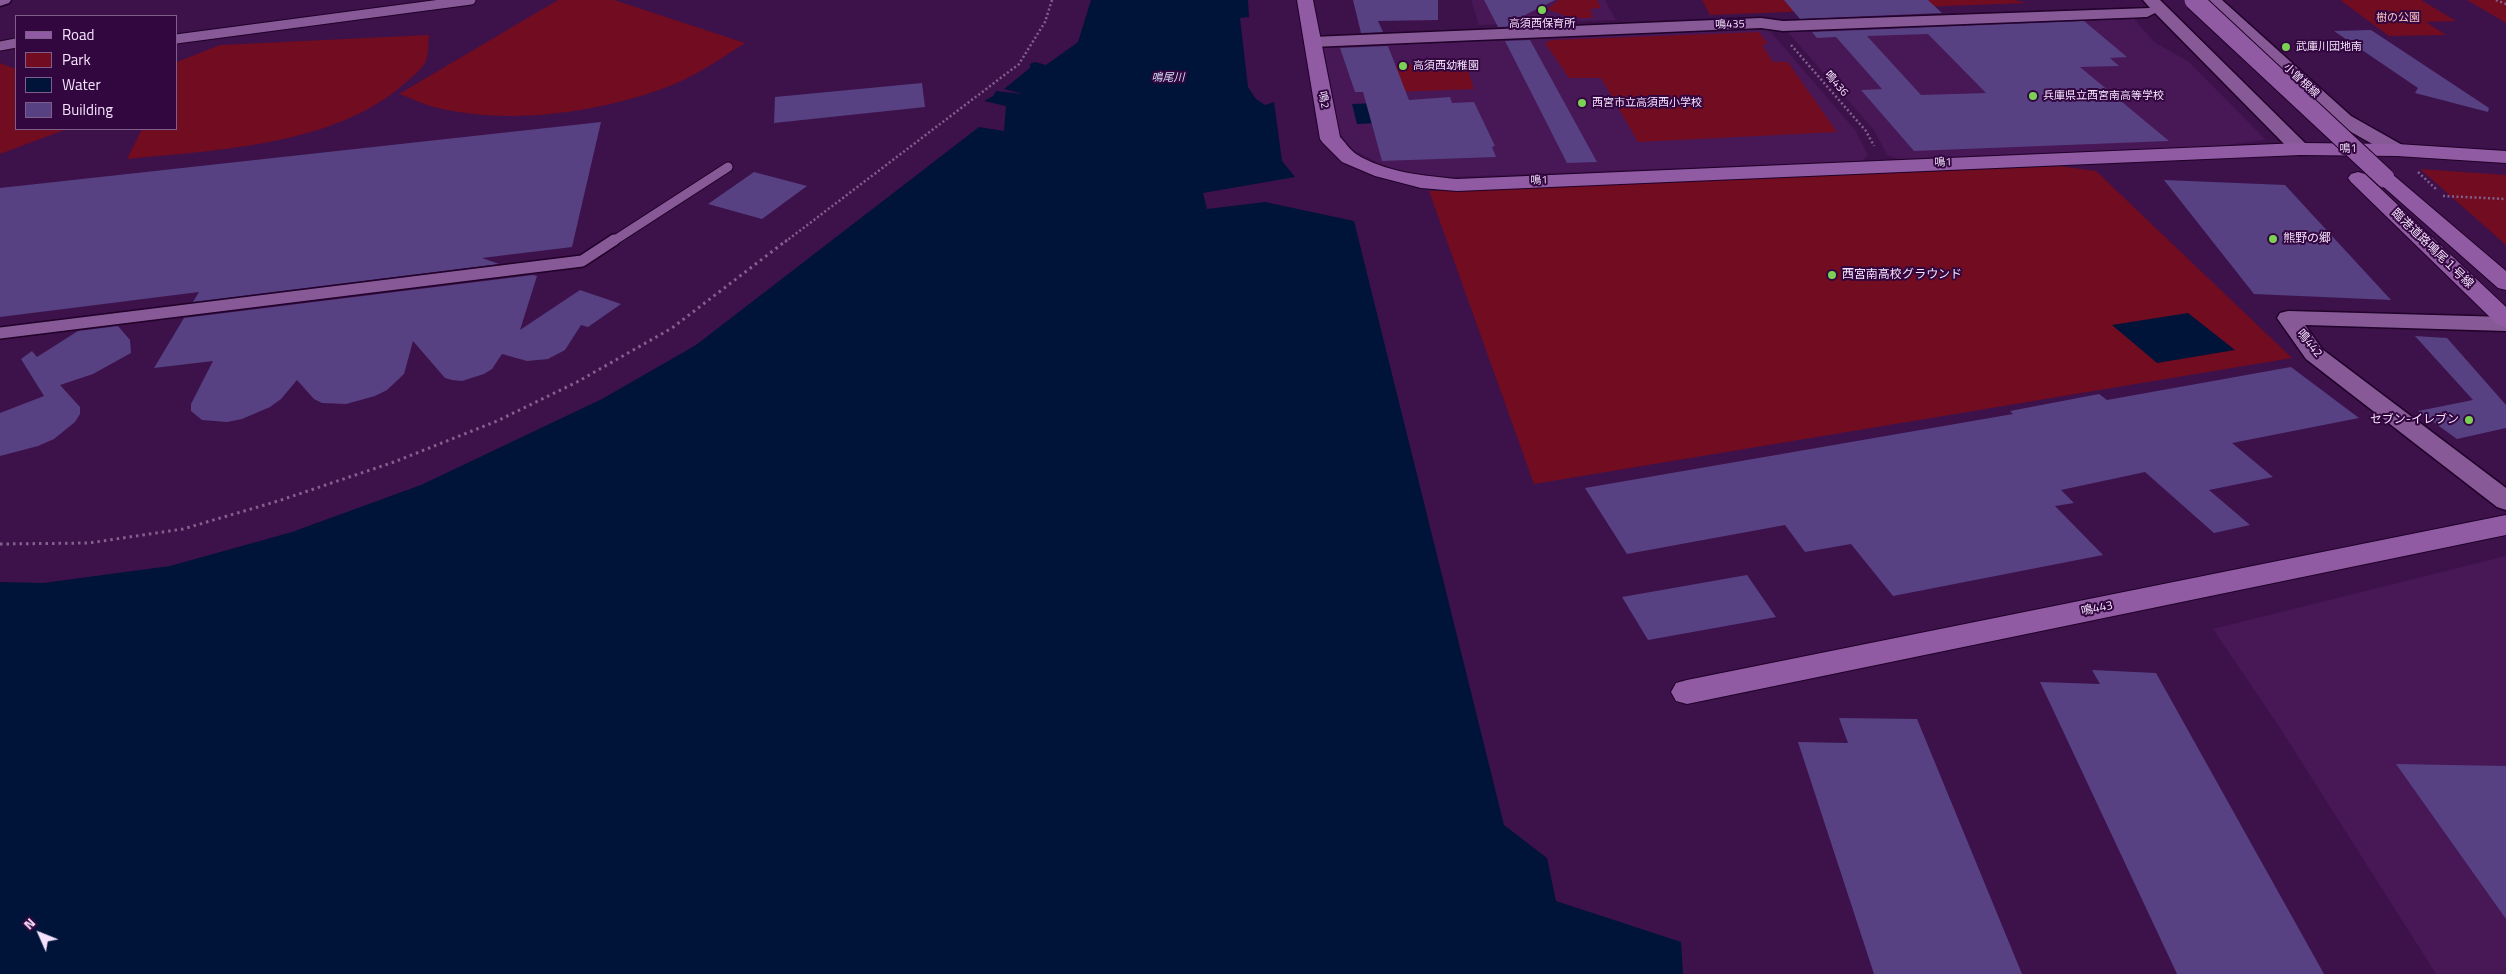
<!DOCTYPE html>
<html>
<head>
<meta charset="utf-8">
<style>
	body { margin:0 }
	#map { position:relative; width:2506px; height:974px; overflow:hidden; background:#3d124a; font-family:"Titillium Web",sans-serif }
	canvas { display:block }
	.legend { position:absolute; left:15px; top:15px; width:162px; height:115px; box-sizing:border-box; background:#32063f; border:1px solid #805e8b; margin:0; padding:6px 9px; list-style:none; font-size:15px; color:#f5e2fd }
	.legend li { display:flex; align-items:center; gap:10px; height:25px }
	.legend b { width:25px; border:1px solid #805e8b }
	.north { position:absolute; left:15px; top:909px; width:50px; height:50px; -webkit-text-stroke:4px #32063f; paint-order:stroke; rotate:314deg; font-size:14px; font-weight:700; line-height:20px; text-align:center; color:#f5e2fd }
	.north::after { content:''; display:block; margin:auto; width:18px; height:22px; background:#f5e2fd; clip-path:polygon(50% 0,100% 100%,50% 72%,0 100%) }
</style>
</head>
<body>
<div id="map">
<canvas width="2506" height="974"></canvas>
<ul class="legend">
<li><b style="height:6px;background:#915ba3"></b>Road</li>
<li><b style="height:14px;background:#710c21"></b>Park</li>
<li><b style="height:14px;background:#001339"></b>Water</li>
<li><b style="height:14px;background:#574182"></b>Building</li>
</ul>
<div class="north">N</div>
</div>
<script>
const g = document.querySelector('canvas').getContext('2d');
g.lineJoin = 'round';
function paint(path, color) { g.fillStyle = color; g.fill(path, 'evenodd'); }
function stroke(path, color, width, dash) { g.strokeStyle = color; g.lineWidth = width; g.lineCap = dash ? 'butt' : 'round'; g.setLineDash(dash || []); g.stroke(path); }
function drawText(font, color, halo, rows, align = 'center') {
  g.font = font + ' "Titillium Web","Noto Sans JP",sans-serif'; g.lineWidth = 4; g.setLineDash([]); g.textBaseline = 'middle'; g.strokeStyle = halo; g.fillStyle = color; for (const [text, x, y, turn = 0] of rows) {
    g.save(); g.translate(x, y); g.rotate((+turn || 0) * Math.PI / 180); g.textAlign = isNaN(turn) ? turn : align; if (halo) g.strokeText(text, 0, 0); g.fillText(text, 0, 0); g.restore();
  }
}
const built = new Path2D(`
	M 1471,0 L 1605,0 L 1616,20 L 1479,25 Z
	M 2123,16 L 2134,19 L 2154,42 L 2189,62 L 2266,140 L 2219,146 L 1899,159 L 1887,155 L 1874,130 L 1784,28 Z
	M 1757,26 L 1769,30 L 1855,130 L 1868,155 L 1862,161 L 1450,177 L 1407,173 L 1379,163 L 1353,150 L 1339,133 L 1320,47 L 1327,43 Z
	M 2506,556 L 2506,974 L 2436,974 L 2280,728 L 2213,629 Z`);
const green = new Path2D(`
	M 558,0 L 614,0 L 745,43 C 717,61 690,80 659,90 C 589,114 506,125 434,107 C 422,104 411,98 399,94 Z
	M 1559,0 L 1597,0 L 1601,8 L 1590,9 L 1593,18 L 1571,18 L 1547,9 Z
	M 1702,0 L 2014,0 L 2027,3 L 1710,15 Z
	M 2340,0 L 2421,0 L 2456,21 L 2426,22 L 2446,35 L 2389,36 Z
	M 2467,0 L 2506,0 L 2506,23 Z
	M 1759,32 L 1768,44 L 1762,45 L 1773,62 L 1788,62 L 1837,132 L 1638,142 L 1601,78 L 1569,78 L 1545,43 L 1551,40 Z
	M 429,35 C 428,43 429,53 426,61 C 422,69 411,78 405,83 C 335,146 216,150 127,159 L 142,129 L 176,129 L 177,62 L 220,45 Z
	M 1465,61 L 1474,89 L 1393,92 L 1387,66 Z
	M 0,63 L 16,69 L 16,129 L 67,129 L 0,154 Z
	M 2059,166 L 2096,171 L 2292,358 L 1534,484 L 1429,191 Z
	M 2420,169 L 2506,175 L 2506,245 Z`);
const water = new Path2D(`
	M 1091,0 L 1248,0 L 1249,17 L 1240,18 L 1248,87 L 1256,99 L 1265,105 L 1274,102 L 1282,161 L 1295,177 L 1203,193 L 1207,209 L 1265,202 L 1354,221 L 1504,825 L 1547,858 L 1556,901 L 1681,942 L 1683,974 L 0,974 L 0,582 L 43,583 L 170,566 L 292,532 L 421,485 L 602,399 L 696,345 L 979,127 L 1004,131 L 1006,106 L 984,101 L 993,96 L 996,91 L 1023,94 L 1004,89 L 1030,68 L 1030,64 L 1035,62 L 1046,65 L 1078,42 Z
	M 1422,101 L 1429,121 L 1357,124 L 1352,104 Z
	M 2188,313 L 2235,350 L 2157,363 L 2112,325 Z`);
const building = new Path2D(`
	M 1353,0 L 1438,0 L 1438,20 L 1378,21 L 1383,32 L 1361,33 Z
	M 1484,0 L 1555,0 L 1519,18 L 1523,26 L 1498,27 Z
	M 1784,0 L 1928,0 L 1942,13 L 1800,19 Z
	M 2084,21 L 2127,57 L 2110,58 L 2119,66 L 2080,67 L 2169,141 L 1914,151 L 1861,90 L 1882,89 L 1836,37 L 1817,38 L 1812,32 ZM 1928,34 L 1986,93 L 1921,95 L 1867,36 Z
	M 2371,30 L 2489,108 L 2488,112 L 2415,93 L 2418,88 L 2334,31 Z
	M 1530,40 L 1597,162 L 1567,163 L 1505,41 Z
	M 1388,46 L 1409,100 L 1450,97 L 1452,103 L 1474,102 L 1495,146 L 1492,147 L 1496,157 L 1382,161 L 1363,92 L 1355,92 L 1340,48 Z
	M 922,83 L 925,107 L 774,123 L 775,97 Z
	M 601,122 L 572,247 L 482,258 L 499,264 L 193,302 L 199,292 L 0,317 L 0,188 Z
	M 754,172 L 807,186 L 762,219 L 708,204 Z
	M 2164,180 L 2285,185 L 2391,300 L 2254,294 Z
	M 533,275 L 537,276 L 520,330 L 580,290 L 621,304 L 588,327 L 581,325 L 565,350 L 548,359 L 527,361 L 502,354 L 492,369 L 484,374 L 462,381 L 452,380 L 445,378 L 413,341 L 404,374 L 387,390 L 375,396 L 346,404 L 322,403 L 314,399 L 297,380 L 281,399 L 270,407 L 242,419 L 227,422 L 202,420 L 191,411 L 191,404 L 213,361 L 154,368 L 184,318 Z
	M 118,326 L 130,340 L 131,353 L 93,374 L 60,385 L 80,407 L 80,414 L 75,422 L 54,439 L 38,446 L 0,456 L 0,413 L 44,396 L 21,359 L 32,351 L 37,357 L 78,331 Z
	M 2415,336 L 2447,338 L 2506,405 L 2506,428 L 2457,439 L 2418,411 L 2473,400 Z
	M 2291,367 L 2359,418 L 2232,443 L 2273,477 L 2209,490 L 2250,525 L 2214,533 L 2145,472 L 2061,490 L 2074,503 L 2055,506 L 2103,555 L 1893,596 L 1851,544 L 1805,552 L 1785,525 L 1627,554 L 1585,488 L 2013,414 L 2010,411 L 2099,394 L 2107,400 Z
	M 1747,575 L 1776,617 L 1648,640 L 1622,597 Z
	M 2092,670 L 2156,673 L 2324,974 L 2177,974 L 2040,682 L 2100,684 Z
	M 1839,718 L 1917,719 L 2022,974 L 1874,974 L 1798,742 L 1848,743 Z
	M 2396,764 L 2506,766 L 2506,919 Z`);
const pathFar1 = new Path2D(`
	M 2496,0 L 2506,4
	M 1791,45 L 1866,131 L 1874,146
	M 2418,172 L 2437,190
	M 2443,196 L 2506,199
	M 785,242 L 1019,64 L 1045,22 L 1052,0`);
const path = new Path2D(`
	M 0,544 L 89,543 L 183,529 L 278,501 L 394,462 L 497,421 L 577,382 L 672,328 L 787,240`);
const laneFar1 = new Path2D(`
	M 176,39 L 471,0
	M 0,46 L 16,43
	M 612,242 L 728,167`);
const lane = new Path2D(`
	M 0,333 L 582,261 L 614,240`);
const street = new Path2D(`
	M 0,0 L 11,0 L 9,3 L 0,6 Z
	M 2143,0 L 2160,0 L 2307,145 L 2310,149 L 2307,153 L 2293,153 L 2155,13 L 2147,17 L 1783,31 L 1761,28 L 1312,47 L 1306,46 L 1304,42 L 1306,38 L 1312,37 L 1761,18 L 1783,21 L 2150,8 Z
	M 2205,0 L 2222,0 L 2351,116 L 2404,146 L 2407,150 L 2404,154 L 2390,154 L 2337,124 Z
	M 2288,311 L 2506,317 L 2506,331 L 2305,325 L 2322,349 L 2506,488 L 2506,510 L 2497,507 L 2306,359 L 2277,318 L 2280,313 Z`);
const secondary = new Path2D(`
	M 1297,0 L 1313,0 L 1340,137 C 1345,142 1350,150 1356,154 C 1384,172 1425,176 1457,179 L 2300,143 L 2397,144 L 2506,151 L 2506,163 L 2397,156 L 2300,155 L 1457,191 L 1421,188 L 1375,176 L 1342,162 L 1323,143 L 1320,139 Z
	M 2358,172 L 2365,174 L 2506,307 L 2506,327 L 2498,325 L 2351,182 L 2348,178 L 2351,174 Z
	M 2385,172 L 2392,174 L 2506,271 L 2506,290 L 2498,288 L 2378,182 L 2375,178 L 2378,174 Z
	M 2506,515 L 2506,535 L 1687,704 L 1676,701 L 1671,692 L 1676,683 L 1687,680 Z`);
const secondaryBridge = new Path2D(`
	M 2194,0 L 2385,178`);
const markers = [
	[1542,10,5,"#7cd155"],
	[2286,47,5,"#7cd155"],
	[1403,66,5,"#7cd155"],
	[2033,96,5,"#7cd155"],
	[1582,103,5,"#7cd155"],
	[2273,239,5,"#7cd155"],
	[1832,275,5,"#7cd155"],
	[2469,420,5,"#7cd155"]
];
const farParknames = [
	["樹の公園",2398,18]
];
const farPoinames = [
	["高須西保育所",1542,24,"center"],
	["武庫川団地南",2296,47],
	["高須西幼稚園",1413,66],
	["兵庫県立西宮南高等学校",2043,96],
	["西宮市立高須西小学校",1592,103]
];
const farStreetnames = [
	["鳴435",1730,25,-2],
	["小曽根線",2301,81,43],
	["鳴436",1836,84,49],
	["鳴2",1323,100,79],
	["鳴1",2348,149],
	["鳴1",1943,163,-2],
	["鳴1",1539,181,-2]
];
const farWaternames = [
	["鳴尾川",1168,78]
];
const poiNames = [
	["熊野の郷",2283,239],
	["西宮南高校グラウンド",1842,275],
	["セブン-イレブン",2459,420,"right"]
];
const streetNames = [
	["臨港道路鳴尾１号線",2432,249,44],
	["鳴442",2309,344,50],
	["鳴443",2097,609,-12]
];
paint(built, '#471756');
paint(green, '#710c21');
paint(water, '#001339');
paint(building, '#574182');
stroke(laneFar1, '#200129', 11);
stroke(lane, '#200129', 14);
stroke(street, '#200129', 3);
stroke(secondary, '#200129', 2);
stroke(pathFar1, '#83618e', 2.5, [2, 2.5]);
stroke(path, '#83618e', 3, [2.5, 4]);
stroke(laneFar1, '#875a97', 9);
stroke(lane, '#875a97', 11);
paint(street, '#875a97');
paint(secondary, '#915ba3');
stroke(secondaryBridge, '#200129', 21, []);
stroke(secondaryBridge, '#915ba3', 19);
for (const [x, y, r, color] of markers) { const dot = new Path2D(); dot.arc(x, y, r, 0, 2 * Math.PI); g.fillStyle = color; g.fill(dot); stroke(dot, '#32063f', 2); }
drawText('11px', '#fac1c2', '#32063f', farParknames);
drawText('11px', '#f5e2fd', '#32063f', farPoinames, 'left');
drawText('11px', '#f5e2fd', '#32063f', farStreetnames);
drawText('italic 11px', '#d0dff4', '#32063f', farWaternames);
drawText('12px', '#f5e2fd', '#32063f', poiNames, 'left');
drawText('12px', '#f5e2fd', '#32063f', streetNames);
</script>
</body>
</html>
